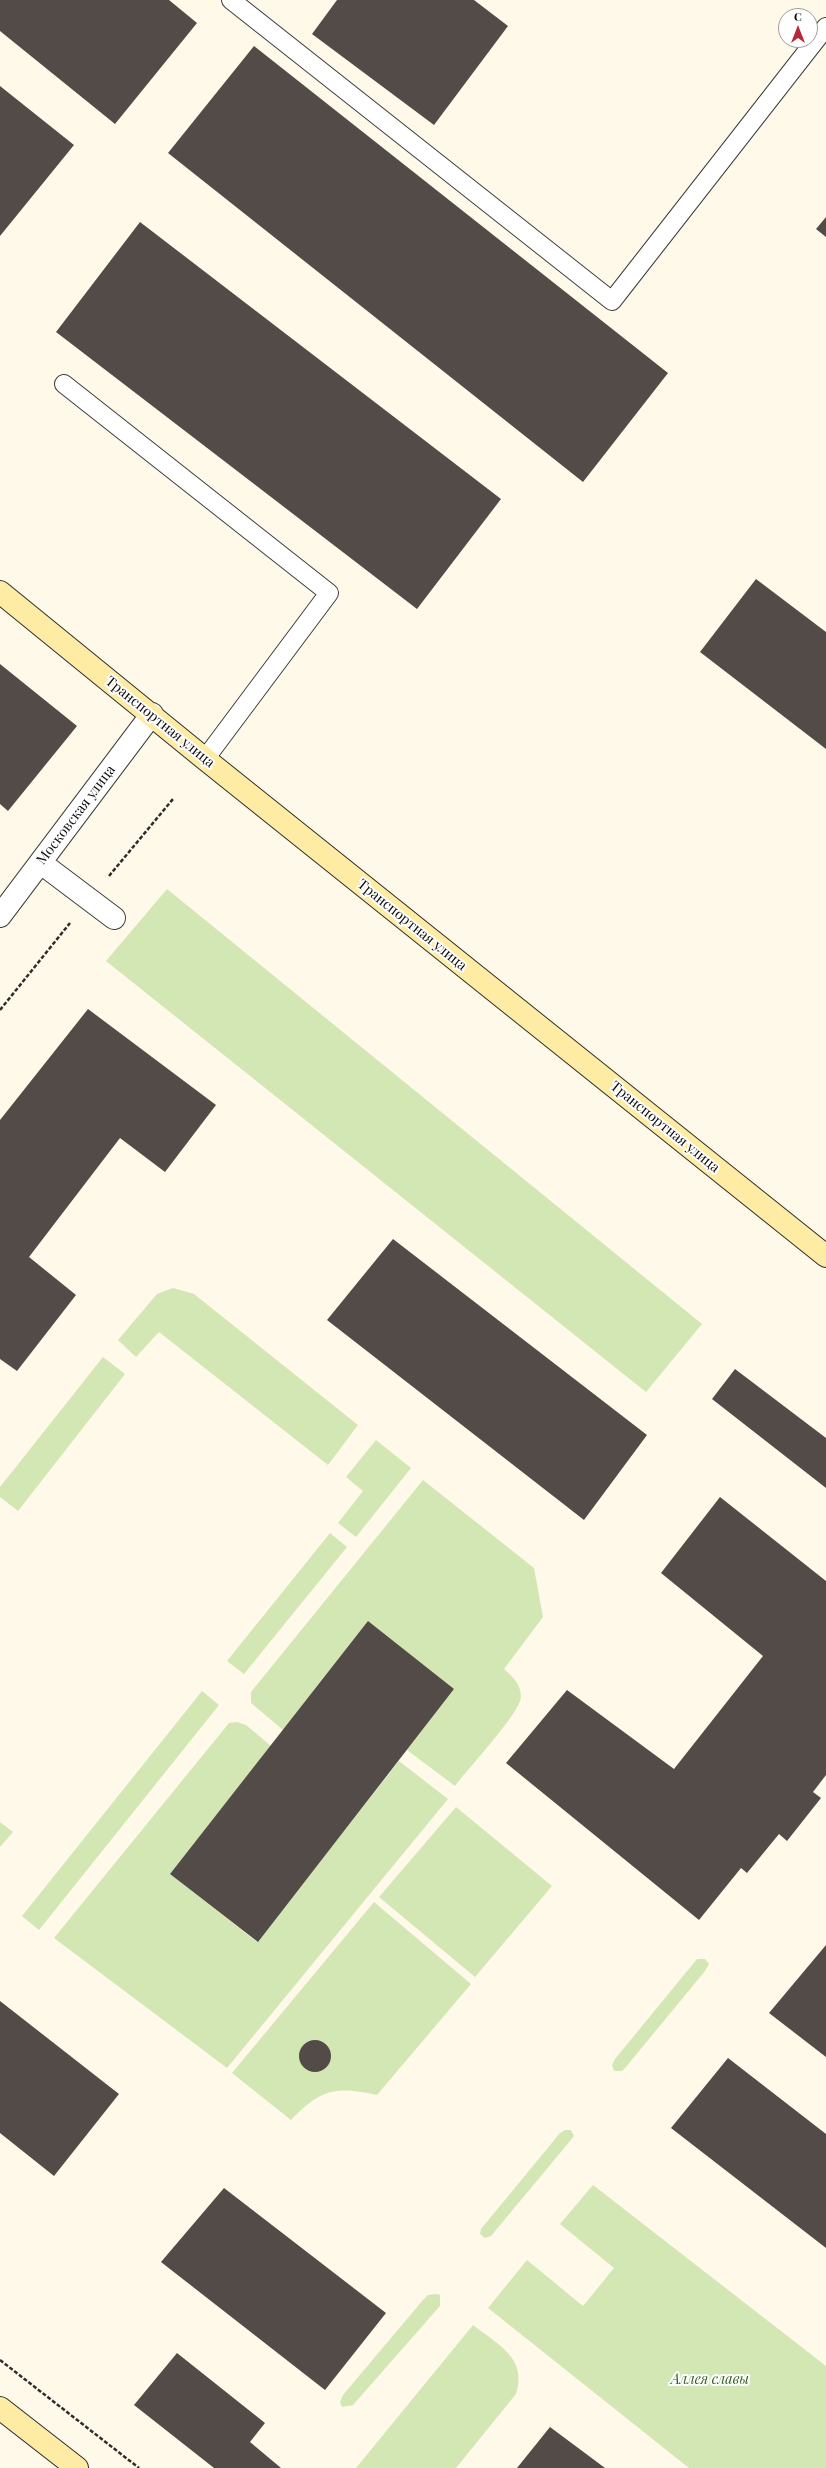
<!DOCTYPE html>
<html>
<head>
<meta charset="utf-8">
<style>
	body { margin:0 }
	#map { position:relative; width:826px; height:2468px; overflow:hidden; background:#fff9e9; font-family:"Playfair Display",serif }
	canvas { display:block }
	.north { position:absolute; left:778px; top:8px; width:40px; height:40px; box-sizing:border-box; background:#fff; border:1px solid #9d9d9d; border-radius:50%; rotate:0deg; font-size:11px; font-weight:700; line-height:16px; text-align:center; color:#0b0b0b }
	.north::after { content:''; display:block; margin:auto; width:14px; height:18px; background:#b72639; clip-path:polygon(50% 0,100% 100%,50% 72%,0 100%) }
</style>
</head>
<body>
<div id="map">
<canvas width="826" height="2468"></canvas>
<div class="north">С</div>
</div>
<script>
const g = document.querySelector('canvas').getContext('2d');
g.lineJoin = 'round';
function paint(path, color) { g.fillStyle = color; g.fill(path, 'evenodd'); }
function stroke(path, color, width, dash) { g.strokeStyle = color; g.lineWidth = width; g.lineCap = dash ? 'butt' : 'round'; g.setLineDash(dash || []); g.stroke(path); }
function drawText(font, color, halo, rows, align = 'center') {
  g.font = font + ' "Playfair Display",serif'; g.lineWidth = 4; g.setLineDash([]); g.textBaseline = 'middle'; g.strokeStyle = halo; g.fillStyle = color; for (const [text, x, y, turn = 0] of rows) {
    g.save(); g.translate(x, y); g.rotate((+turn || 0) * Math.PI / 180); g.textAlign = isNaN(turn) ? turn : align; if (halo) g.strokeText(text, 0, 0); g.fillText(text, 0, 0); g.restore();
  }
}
const green = new Path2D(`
	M 167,889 L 702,1324 L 646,1392 L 106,961 Z
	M 173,1288 L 194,1294 L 358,1425 L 328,1465 L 159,1332 L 136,1357 L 118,1340 L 157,1294 Z
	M 103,1357 L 125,1374 L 18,1511 L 0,1497 L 0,1487 Z
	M 376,1440 L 411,1468 L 356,1537 L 338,1523 L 363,1491 L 346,1477 Z
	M 423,1480 L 534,1568 L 543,1617 L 504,1669 C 513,1677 521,1684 521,1697 C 520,1713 467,1770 455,1786 L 407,1750 L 454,1689 L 283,1730 L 251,1703 L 251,1692 Z
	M 330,1533 L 347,1547 L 244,1674 L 227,1661 Z
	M 202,1691 L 219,1705 L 39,1930 L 22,1916 Z
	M 237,1722 L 246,1725 L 271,1746 L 170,1874 L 257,1942 L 399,1761 L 448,1799 L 227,2068 L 54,1938 L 229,1723 Z
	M 456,1807 L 552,1886 L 475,1977 L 379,1897 Z
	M 0,1822 L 13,1832 L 0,1847 Z
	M 374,1902 L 471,1984 L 377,2095 C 335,2086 321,2089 291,2120 L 232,2073 Z
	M 697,1959 L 705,1959 L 709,1964 L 705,1971 L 625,2068 L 622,2071 L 614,2071 L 612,2065 L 615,2059 Z
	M 565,2130 L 571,2130 L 574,2136 L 570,2141 L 491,2236 L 485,2238 L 480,2234 L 481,2229 L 560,2133 Z
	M 593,2185 L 826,2366 L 826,2468 L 689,2468 L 488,2308 L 527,2260 L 583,2306 L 614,2268 L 560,2224 Z
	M 436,2294 L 440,2295 L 440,2306 L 353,2405 L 342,2407 L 340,2402 L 343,2395 L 423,2300 L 428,2295 Z
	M 473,2325 C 497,2344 528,2358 516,2394 L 456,2468 L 356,2468 Z`);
const building = new Path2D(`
	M 0,0 L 169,0 L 197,23 L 115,124 L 0,31 Z
	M 337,0 L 474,0 L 508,26 L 434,125 L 312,34 Z
	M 254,46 L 668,373 L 583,482 L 168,153 Z
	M 0,86 L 74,145 L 0,236 Z
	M 826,217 L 826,237 L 816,229 Z
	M 140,222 L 501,499 L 417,609 L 56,332 Z
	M 756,579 L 826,632 L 826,749 L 700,652 Z
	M 0,664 L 77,726 L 8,811 L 0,804 Z
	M 88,1009 L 216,1105 L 165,1172 L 120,1138 L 29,1257 L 76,1295 L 17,1371 L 0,1359 L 0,1120 Z
	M 393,1239 L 647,1435 L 584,1520 L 327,1320 Z
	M 735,1369 L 826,1438 L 826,1488 L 712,1399 Z
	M 720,1497 L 826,1581 L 826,1775 L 813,1792 L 821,1798 L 787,1841 L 779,1834 L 747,1873 L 741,1868 L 699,1920 L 506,1763 L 567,1690 L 674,1769 L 763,1656 L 661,1573 Z
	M 368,1621 L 454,1689 L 258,1942 L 170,1874 Z
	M 826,1945 L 826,2057 L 769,2013 Z
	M 0,2001 L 119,2094 L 54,2176 L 0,2133 Z
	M299 2056a16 16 0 1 1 32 0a16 16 0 1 1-32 0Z
	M 728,2058 L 826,2134 L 826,2248 L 671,2128 Z
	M 224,2188 L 386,2313 L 325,2390 L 161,2262 Z
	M 177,2353 L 265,2423 L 250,2442 L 281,2468 L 214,2468 L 134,2405 Z
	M 550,2427 L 605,2468 L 517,2468 Z`);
const path = new Path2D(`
	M 109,876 L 173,799
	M 0,1010 L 70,923
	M 0,2360 L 139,2468`);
const lane = new Path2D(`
	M 231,0 L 612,301 L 826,27
	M 64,384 L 329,593 L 205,759`);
const street = new Path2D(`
	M 41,863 L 114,918
	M 0,916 L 152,714`);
const secondary = new Path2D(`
	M 0,592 L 205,759 L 826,1256
	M 0,2408 L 77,2468`);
const streetNames = [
	["Транспортная улица",160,722,39],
	["Московская улица",76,815,-53],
	["Транспортная улица",412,925,39],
	["Транспортная улица",665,1127,39]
];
const parkNames = [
	["Аллея славы",710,2380]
];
paint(green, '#d3e7b4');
paint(building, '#534b47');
stroke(lane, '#3e3e3e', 20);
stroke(street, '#3e3e3e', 24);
stroke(secondary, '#2d2d2d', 24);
stroke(path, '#2d2d2d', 2.5, [4, 2]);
stroke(lane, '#fff', 18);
stroke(street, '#fff', 22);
stroke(secondary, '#feeca5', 22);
drawText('14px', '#0b0b0b', '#fff', streetNames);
drawText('italic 14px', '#31601d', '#fff', parkNames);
</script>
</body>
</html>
